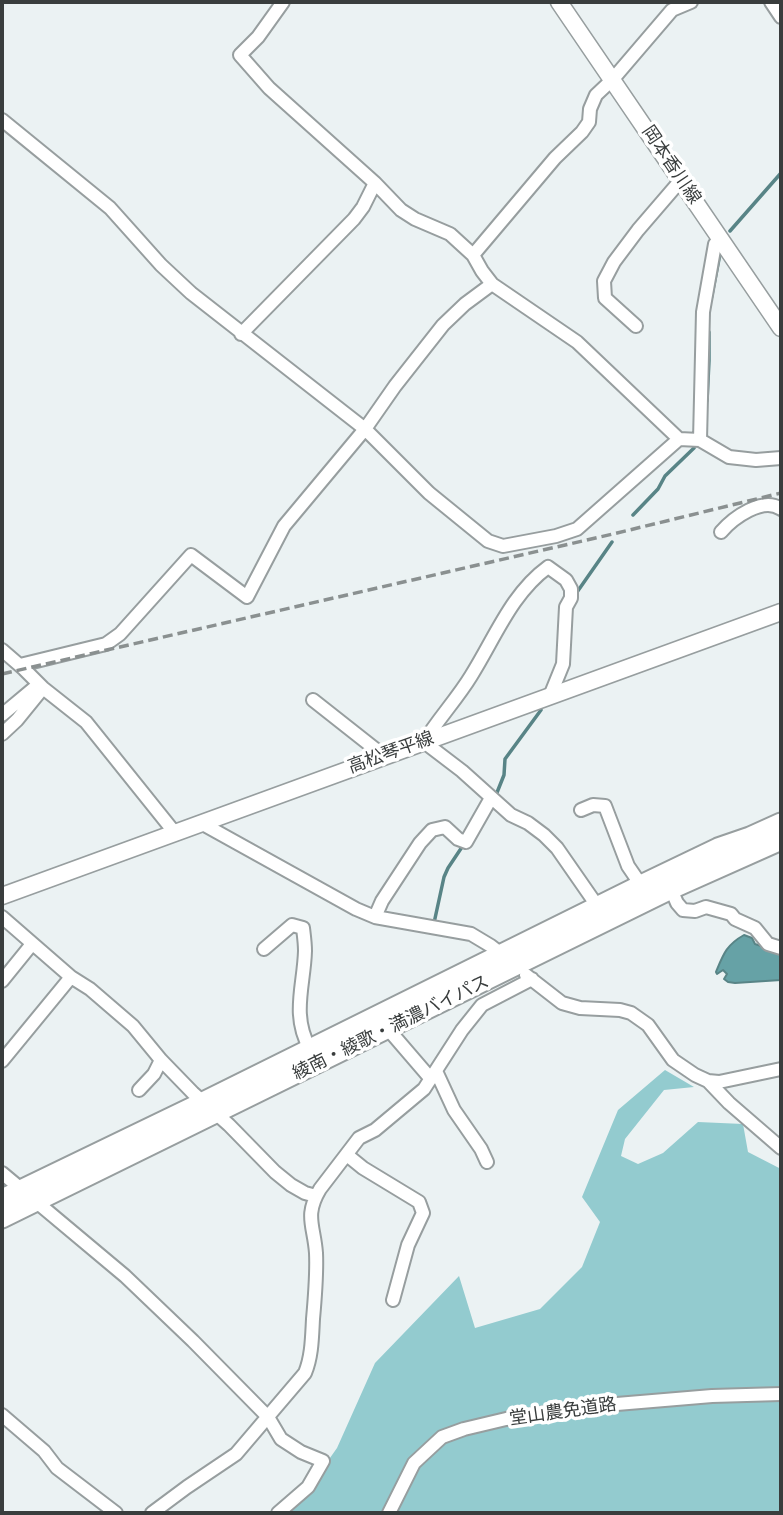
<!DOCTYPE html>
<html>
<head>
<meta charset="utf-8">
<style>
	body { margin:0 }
	#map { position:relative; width:783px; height:1515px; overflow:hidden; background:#ebf2f3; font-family:"Fira Sans",sans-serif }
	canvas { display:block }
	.frame { position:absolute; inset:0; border:4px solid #393d3d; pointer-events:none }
</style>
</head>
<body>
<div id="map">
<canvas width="783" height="1515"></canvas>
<div class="frame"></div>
</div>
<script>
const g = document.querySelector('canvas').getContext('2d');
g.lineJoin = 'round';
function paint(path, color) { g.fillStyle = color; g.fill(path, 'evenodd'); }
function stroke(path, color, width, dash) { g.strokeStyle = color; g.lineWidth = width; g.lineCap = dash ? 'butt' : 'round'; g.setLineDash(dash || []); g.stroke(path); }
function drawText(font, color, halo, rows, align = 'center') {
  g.font = font + ' "Fira Sans","Noto Sans JP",sans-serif'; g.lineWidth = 7; g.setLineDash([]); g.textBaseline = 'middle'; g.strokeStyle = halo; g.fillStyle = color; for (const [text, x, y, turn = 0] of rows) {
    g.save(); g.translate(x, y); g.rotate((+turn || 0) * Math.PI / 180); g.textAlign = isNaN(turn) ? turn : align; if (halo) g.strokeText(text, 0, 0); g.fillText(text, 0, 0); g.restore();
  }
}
const green = new Path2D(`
	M 665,1070 L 694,1087 L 664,1090 L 625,1139 L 621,1156 L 638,1164 L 663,1153 L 698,1122 L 743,1124 L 748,1152 L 781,1169 L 781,1513 L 291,1513 L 337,1448 L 375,1363 L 459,1276 L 475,1328 L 540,1309 L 582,1267 L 600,1222 L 582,1197 L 618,1110 Z`);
const water = new Path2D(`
	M 744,935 L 752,938 L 755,944 L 761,946 L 764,944 L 781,951 L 781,980 L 735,983 L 728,982 L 724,979 L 727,974 L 723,970 L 717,974 L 716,972 C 723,955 726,945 744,935 Z`);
const stream = new Path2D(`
	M 781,117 L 781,120
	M 730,231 L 781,173
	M 711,300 L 720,254
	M 707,401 L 709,361 L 709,332
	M 633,515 L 658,489 L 665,476 L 694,448
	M 575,595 L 612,542
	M 496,795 L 504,775 L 505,759 L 541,710
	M 434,923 L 444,877 L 448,868 L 462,847`);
const minor = new Path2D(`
	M 283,2 L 258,37 L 240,55 L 269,88 L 375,183 L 401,210 L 415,219 L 450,234 L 473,255 L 482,271 L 492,284 L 577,342 L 679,439
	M 771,2 L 781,17
	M 2,120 L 110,208 L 161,265 L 191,293 L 365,429 L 429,493 L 488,541 L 503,546 L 556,536 L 577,529 L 679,439 L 700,440 L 729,457 L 756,460 L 781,458
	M 473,255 L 555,158 L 582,132 L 589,122 L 590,109 L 596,95 L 613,79 L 672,10 L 691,2
	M 636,326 L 605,298 L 604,281 L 614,262 L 638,230 L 681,180
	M 241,334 L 354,219 L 363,207 L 375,183
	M 700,440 L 703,312 L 715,244 L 720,238
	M 721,532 C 733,518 763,496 781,509
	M 2,650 L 24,669 L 43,688 L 86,722 L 175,833
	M 20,665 L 106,644 L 120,634 L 191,555 L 247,597 L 284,526 L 365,429 L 395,386 L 443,325 L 465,304 L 492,284
	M 550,696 L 563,664 L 566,607 L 571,598 L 571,589 L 566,580 L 548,567 C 511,594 495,638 471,676 C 457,699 438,719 424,742 L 462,771 L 511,815 L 528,823 L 544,835 L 557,848 L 598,907
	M 313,700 L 384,756
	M 2,715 L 39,684
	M 2,734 L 17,720 L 43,688
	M 581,810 L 593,805 L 605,806 L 628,866 L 641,885 L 646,886
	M 201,823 L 356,909 L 375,917 L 471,934 L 491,946 L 504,956
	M 664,888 L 671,889 L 677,903 L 683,910 L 695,911 L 706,907 L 731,914 L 735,919 L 755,928 L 768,944 L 781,948
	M 2,917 L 71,977 L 90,989 L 133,1026 L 161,1060 L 193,1093 L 229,1125 L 275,1172 L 291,1185 L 305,1193 L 316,1196
	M 375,917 L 382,901 L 420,843 L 432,830 L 445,827 L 458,839 L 466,842 L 491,798
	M 264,949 L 292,925 L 303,928 C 304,936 305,943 305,951 C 304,986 291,1015 310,1049
	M 526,975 L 562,1003 L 580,1008 L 620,1010 L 631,1013 L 648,1025 L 673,1060 L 695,1075 L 708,1081 L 719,1082 L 781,1069
	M 2,981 L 32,944
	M 388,1029 L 431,1079
	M 2,1061 L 71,977
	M 436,1071 L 454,1110 L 481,1149 L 487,1162
	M 708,1081 L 729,1103 L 781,1148
	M 139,1090 L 154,1074 L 161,1060
	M 347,1155 L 363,1168 L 419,1202 L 423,1213 L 408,1245 L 393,1300
	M 2,1173 L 125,1276 L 193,1341 L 268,1417 L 281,1439 L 301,1452 L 323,1461 L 308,1487 L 278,1513
	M 2,1415 L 44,1451 L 57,1468 L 116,1513
	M 152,1513 L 187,1487 L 236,1454 L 305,1373 C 312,1356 312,1337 313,1319 C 315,1297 317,1274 316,1253 C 314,1225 304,1216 320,1189 L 359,1138 L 375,1130 L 424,1089 L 462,1030 L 482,1005 L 532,979
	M 389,1513 L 414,1463 L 442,1437 L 464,1429 L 506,1419 L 593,1406 L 712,1396 L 781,1394`);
const major = new Path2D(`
	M 559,2 L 781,328
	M 2,896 L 781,612`);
const highway = new Path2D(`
	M 2,1199 L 203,1102 L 641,885 L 718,848 L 750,837 L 781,823
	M 2,1218 L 671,889 L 781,840`);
const rail = new Path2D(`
	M 2,674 L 613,534 L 781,493`);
const streetNames = [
	["岡本香川線",671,165,56],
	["高松琴平線",391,753,-20],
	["綾南・綾歌・満濃バイパス",391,1028,-26],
	["堂山農免道路",563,1412,-8]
];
paint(green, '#93cbcf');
paint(water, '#66a2a6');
stroke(water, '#588486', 2);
stroke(stream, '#588486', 3.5);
stroke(minor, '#979e9f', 16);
stroke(major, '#979e9f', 19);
stroke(highway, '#979e9f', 23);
stroke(minor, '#fff', 12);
stroke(major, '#fff', 16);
stroke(highway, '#fff', 19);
stroke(rail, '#8a9090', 3.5, [10, 5]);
drawText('18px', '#393d3d', '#fff', streetNames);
</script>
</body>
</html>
